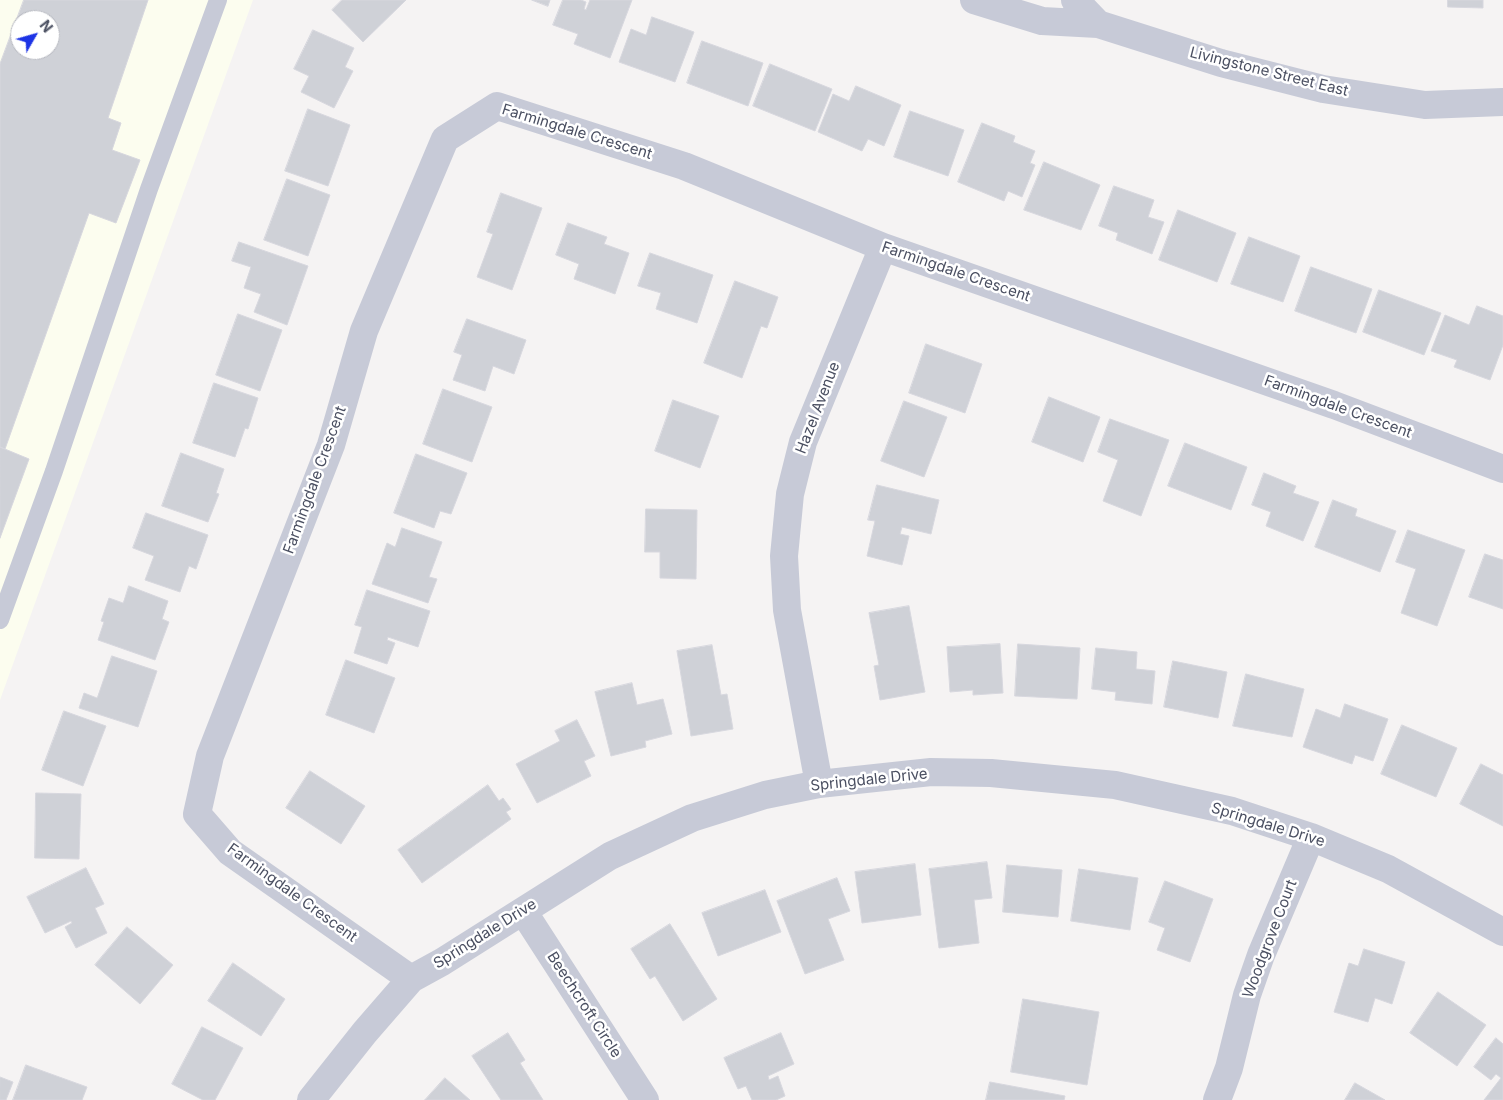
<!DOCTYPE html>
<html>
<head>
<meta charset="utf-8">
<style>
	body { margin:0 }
	#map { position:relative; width:1503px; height:1100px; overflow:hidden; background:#f5f3f3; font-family:Inter,sans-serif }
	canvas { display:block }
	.north { position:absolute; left:10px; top:10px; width:50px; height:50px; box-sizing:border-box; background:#fff; border:1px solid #b7b9c0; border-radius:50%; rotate:52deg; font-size:14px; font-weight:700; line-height:20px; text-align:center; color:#4a4f61 }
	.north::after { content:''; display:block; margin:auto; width:18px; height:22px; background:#1d34e5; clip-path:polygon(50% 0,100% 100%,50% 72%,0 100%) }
</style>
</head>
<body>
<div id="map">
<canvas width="1503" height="1100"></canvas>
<div class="north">N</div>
</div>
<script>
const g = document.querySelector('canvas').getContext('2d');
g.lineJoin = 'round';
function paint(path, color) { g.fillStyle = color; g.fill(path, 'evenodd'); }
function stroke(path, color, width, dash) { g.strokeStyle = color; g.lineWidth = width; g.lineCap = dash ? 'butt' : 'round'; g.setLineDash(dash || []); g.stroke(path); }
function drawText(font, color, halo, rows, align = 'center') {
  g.font = font + ' Inter,sans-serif'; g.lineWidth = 5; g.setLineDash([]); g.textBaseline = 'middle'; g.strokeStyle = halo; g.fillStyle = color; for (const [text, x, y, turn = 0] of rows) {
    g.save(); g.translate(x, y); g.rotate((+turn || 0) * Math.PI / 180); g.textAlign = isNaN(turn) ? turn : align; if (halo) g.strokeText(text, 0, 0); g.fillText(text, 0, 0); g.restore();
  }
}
const commercial = new Path2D(`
	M 0,0 L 253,0 L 0,700 ZM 20,20 L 50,20 L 50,50 L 20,50 Z`);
const building = new Path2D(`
	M 24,0 L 148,0 L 108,118 L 121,123 L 112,150 L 140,160 L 116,223 L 89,213 L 5,449 L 0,447 L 0,64 ZM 20,20 L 50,20 L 50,50 L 20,50 Z
	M 342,0 L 406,0 L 363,42 L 332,10 Z
	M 532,0 L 550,0 L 548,6 Z
	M 563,0 L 581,0 L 586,2 L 584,9 L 586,10 L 590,0 L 632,0 L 610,58 L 574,44 L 578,34 L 553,25 Z
	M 1448,0 L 1483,0 L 1483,8 L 1448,7 Z
	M 652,17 L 694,32 L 675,82 L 619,62 L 631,29 L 646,35 Z
	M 313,30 L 354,48 L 345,67 L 353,71 L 334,108 L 301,92 L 309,76 L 294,69 Z
	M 702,41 L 763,63 L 748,106 L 687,83 Z
	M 770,64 L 832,89 L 815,131 L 753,106 Z
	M 856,86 L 901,105 L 884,146 L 868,139 L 862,151 L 818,132 L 833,94 L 849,101 Z
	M 308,109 L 350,125 L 328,186 L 285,171 Z
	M 910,111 L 964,130 L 948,176 L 894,157 Z
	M 982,123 L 1015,136 L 1013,142 L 1035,151 L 1030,163 L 1035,165 L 1022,197 L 1008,191 L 1004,201 L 958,182 Z
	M 1044,162 L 1100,185 L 1081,230 L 1024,210 Z
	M 287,179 L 330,195 L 308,256 L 264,240 Z
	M 1114,186 L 1154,200 L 1148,217 L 1164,222 L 1152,254 L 1116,240 L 1118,233 L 1099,226 Z
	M 501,193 L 542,208 L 512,290 L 477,277 L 493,234 L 487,232 Z
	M 1178,210 L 1236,233 L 1217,282 L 1159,260 Z
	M 568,223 L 607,237 L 604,244 L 629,253 L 615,294 L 574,279 L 579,264 L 556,255 Z
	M 1249,237 L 1300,256 L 1283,302 L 1231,284 Z
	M 239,242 L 308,266 L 287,325 L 254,312 L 261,294 L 244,288 L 251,267 L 232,261 Z
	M 650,253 L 713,275 L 697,323 L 656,309 L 661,293 L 638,286 Z
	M 1311,267 L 1372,289 L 1356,333 L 1295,311 Z
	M 735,281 L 778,297 L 767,328 L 761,326 L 742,378 L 704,363 Z
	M 1379,290 L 1441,313 L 1424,355 L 1363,332 Z
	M 1477,306 L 1503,316 L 1503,345 L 1490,380 L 1454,367 L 1457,360 L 1431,351 L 1445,315 L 1469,325 Z
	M 238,314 L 282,330 L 260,391 L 216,375 Z
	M 467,319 L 526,340 L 514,374 L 493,366 L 485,391 L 453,380 L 462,355 L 454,352 Z
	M 926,344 L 982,364 L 965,413 L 909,393 Z
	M 214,383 L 258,398 L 248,429 L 245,428 L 235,457 L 193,443 Z
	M 443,389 L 492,407 L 472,462 L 423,444 Z
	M 1049,397 L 1100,417 L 1083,462 L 1032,442 Z
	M 673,400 L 719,416 L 700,468 L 655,451 Z
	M 904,401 L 947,417 L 924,477 L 881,461 Z
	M 1110,419 L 1169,440 L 1141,516 L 1103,501 L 1118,460 L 1098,452 Z
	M 1185,443 L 1247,467 L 1231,510 L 1168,486 Z
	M 0,447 L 29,459 L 0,538 Z
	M 181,453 L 224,469 L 216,493 L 219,494 L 208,522 L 162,506 Z
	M 416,454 L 467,473 L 451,514 L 440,511 L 434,528 L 394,513 Z
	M 1264,473 L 1296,486 L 1293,493 L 1319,502 L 1303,541 L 1266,526 L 1271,512 L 1252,505 Z
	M 877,485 L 939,500 L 931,534 L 902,527 L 900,534 L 909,536 L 902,565 L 867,556 L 875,521 L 868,520 Z
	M 1333,500 L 1357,509 L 1355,516 L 1396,531 L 1380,572 L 1315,547 Z
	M 646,509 L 697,510 L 696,579 L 660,578 L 660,552 L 645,552 Z
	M 146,513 L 208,535 L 196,569 L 189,566 L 180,592 L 145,580 L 154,556 L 133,548 Z
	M 402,528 L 442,542 L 429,577 L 437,579 L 428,603 L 372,584 L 387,543 L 395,547 Z
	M 1408,530 L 1465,550 L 1437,626 L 1401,613 L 1416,569 L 1396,562 Z
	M 1485,554 L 1503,560 L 1503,609 L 1469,597 Z
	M 129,586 L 168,601 L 162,619 L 169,622 L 155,660 L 98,640 L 104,622 L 101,621 L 109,598 L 123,603 Z
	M 367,590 L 430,611 L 418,647 L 388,637 L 387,640 L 395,643 L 387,664 L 354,653 L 362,627 L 355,625 Z
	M 909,606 L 925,692 L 880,700 L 874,666 L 879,665 L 869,613 Z
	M 1000,644 L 1003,693 L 973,695 L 973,690 L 950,692 L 947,647 Z
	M 1018,644 L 1080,648 L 1077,699 L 1015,696 Z
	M 712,645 L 721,695 L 727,694 L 733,729 L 691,736 L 677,651 Z
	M 1096,648 L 1137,652 L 1136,669 L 1155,671 L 1152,704 L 1115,700 L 1116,692 L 1092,689 Z
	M 112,656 L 157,671 L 138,727 L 79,708 L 84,693 L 97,698 Z
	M 346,660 L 395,678 L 374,733 L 326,715 Z
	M 1173,661 L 1227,672 L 1218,718 L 1164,707 Z
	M 1246,674 L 1304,689 L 1292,737 L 1233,726 Z
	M 632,683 L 637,705 L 663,699 L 672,734 L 645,741 L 646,747 L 611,756 L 595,692 Z
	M 1345,704 L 1388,719 L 1373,761 L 1355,755 L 1352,764 L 1303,747 L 1316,709 L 1340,718 Z
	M 64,711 L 106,726 L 83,786 L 42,770 Z
	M 577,720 L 595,756 L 584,761 L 591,776 L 537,803 L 516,764 L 560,741 L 555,731 Z
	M 1402,725 L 1457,748 L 1436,797 L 1381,774 Z
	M 1481,764 L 1503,775 L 1503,826 L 1460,804 Z
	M 310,771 L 365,806 L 341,844 L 286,808 Z
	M 488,785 L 499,801 L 503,798 L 511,809 L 506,812 L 511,819 L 422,883 L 398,850 Z
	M 36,793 L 81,794 L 79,859 L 35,858 Z
	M 987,862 L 992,898 L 974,900 L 979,943 L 939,948 L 929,869 Z
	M 915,864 L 921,915 L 862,923 L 855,872 Z
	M 1007,865 L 1062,870 L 1058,917 L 1003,912 Z
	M 86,868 L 104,904 L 95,908 L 107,933 L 76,948 L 65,927 L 72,923 L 71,921 L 45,933 L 27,897 Z
	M 1079,869 L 1138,878 L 1130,930 L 1071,921 Z
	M 837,878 L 850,911 L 828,919 L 844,960 L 805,974 L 777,901 Z
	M 1165,881 L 1213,899 L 1190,962 L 1157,950 L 1165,928 L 1149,922 Z
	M 765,890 L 781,932 L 718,956 L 702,913 Z
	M 670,924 L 717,999 L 683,1021 L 655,976 L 650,979 L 631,949 Z
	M 127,927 L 173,965 L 140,1004 L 95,965 Z
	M 1364,949 L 1405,962 L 1392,1004 L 1375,998 L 1368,1022 L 1334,1012 L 1349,963 L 1358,966 Z
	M 233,963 L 285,999 L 261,1036 L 208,1001 Z
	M 1438,992 L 1486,1025 L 1457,1066 L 1410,1033 Z
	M 1023,999 L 1099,1012 L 1087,1085 L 1011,1072 Z
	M 202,1027 L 243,1048 L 215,1100 L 203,1100 L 172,1084 Z
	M 508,1033 L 525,1060 L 520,1063 L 543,1100 L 501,1100 L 472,1056 Z
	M 781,1033 L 794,1064 L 768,1076 L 769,1080 L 778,1076 L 785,1096 L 776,1100 L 752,1100 L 746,1086 L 738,1089 L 724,1058 Z
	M 1496,1038 L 1503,1044 L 1503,1100 L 1484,1100 L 1501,1078 L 1496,1074 L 1491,1080 L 1474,1067 Z
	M 26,1065 L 87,1087 L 82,1100 L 13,1100 Z
	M 0,1077 L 13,1082 L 6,1100 L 0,1100 Z
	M 445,1078 L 470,1100 L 425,1100 Z
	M 990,1082 L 1065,1096 L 1064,1100 L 986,1100 Z
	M 1355,1083 L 1385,1100 L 1345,1100 Z`);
const service = new Path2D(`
	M 0,620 L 54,471 L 149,189 L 218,0`);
const minor = new Path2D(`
	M 819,784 L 787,610 L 784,556 L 790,494 L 803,442 L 883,247
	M 523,911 L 645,1100
	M 411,979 L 230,852 L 197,814 L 210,756 L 331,445 L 364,331 L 445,139 L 497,106 L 684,166 L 883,247 L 1334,405 L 1503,469
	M 311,1100 L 365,1032 L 411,979 L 442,962 L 610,856 L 692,818 L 765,795 L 819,784 L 931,772 L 991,773 L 1115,785 L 1232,811 L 1311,837 L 1388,869 L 1503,932
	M 1217,1100 L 1229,1068 L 1247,995 L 1261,955 L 1311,837`);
const tertiary = new Path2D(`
	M 974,0 L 1042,21 L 1098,24 L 1221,63 L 1323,89 L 1425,105 L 1503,102
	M 1075,0 L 1098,24`);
const streetNames = [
	["Livingstone Street East",1269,72,14],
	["Farmingdale Crescent",577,132,17],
	["Farmingdale Crescent",956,272,19],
	["Farmingdale Crescent",1338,407,20],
	["Hazel Avenue",818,408,-69],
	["Farmingdale Crescent",315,480,-70],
	["Springdale Drive",869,780,-6],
	["Springdale Drive",1268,825,17],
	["Farmingdale Crescent",292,893,36],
	["Springdale Drive",485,934,-32],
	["Woodgrove Court",1270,939,-69],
	["Beechcroft Circle",584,1005,57]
];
paint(commercial, '#fcfdef');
paint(building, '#cfd1d7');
stroke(building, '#d7d7de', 1);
stroke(service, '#c7cad7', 18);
stroke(minor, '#c7cad7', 28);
stroke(tertiary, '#c7cad7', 28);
drawText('15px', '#4a4f61', '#fff', streetNames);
</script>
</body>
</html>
